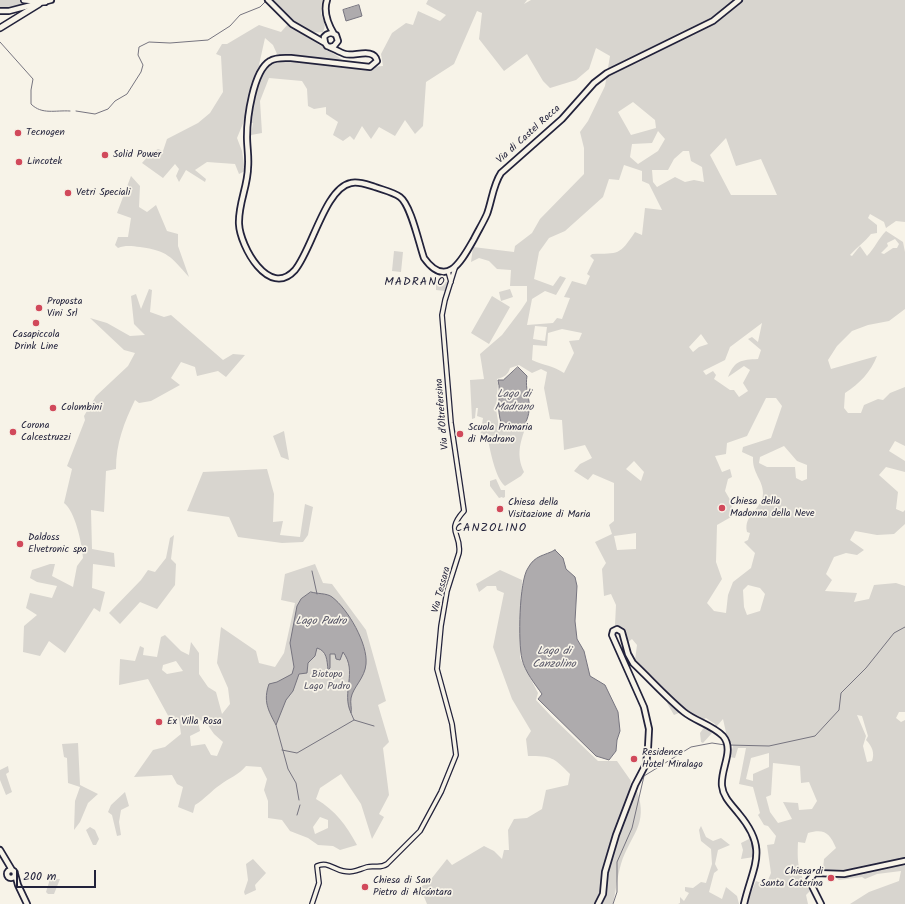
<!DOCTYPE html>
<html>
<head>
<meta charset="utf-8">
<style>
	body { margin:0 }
	#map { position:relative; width:905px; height:904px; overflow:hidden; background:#f7f3e8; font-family:Kalam,sans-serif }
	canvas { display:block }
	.scale { position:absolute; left:16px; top:870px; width:80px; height:18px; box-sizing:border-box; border:2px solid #22223b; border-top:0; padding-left:5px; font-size:12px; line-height:14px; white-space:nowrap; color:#22223b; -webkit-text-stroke:3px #f7f3e8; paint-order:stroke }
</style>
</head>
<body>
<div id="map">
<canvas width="905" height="904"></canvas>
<div class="scale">200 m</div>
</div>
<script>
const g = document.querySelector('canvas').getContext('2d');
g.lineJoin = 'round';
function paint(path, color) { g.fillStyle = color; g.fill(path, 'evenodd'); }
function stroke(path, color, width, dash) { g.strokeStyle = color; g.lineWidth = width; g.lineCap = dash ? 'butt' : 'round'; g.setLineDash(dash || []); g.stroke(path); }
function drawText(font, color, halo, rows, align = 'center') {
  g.font = font + ' Kalam,sans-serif'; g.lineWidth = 3.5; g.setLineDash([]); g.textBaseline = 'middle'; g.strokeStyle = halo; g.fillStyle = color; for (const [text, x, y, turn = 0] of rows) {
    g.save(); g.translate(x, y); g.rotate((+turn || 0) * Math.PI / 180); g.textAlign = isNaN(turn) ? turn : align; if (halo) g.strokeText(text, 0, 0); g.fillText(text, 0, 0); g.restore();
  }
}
const green = new Path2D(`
	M 0,0 L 20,0 L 32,3 L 8,9 L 0,9 Z
	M 273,0 L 322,0 C 322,3 321,7 321,10 C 321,19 328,23 323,32 C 303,36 286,12 273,0 Z
	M 428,0 L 527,0 L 524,4 L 531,0 L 905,0 L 905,222 L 896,221 L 886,228 L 884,222 L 870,214 L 868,218 L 877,225 L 877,233 L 871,234 C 865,242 857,247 850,255 L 852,256 L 860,246 L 867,256 C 875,248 878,239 886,231 L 903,242 L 905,252 L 905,309 L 889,321 L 868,325 L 852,331 L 837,346 L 828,360 L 831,369 L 877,356 C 871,372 859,384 845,393 L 844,408 L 848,413 L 861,413 L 864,405 L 878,399 L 883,400 L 890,393 L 905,387 L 905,446 L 895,441 L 889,451 L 905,461 L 905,472 L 886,467 L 879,475 L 898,492 L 896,509 L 903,512 L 905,510 L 905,524 L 894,534 L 877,535 L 855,531 L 850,540 L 864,550 L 857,555 L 846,553 L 834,557 L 826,574 L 832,580 L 825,591 L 857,593 L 854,602 L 869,599 L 874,585 L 896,583 L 905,586 L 905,712 L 899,712 L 896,718 L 901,722 L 905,720 L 905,859 C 881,864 847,877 823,869 L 824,859 L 836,848 C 830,834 825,828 808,833 L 805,843 L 798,842 C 797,863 798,873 810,891 L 806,895 L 808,904 L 746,904 L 756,881 L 766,885 L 771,873 L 767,845 L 774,844 L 776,836 L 768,826 L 764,825 L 758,815 L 760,813 L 753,787 L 739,784 L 746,748 L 738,748 L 735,758 L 730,757 L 733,746 L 727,737 L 723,719 L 716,727 L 715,724 L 706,718 L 702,720 L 686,710 L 674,715 L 667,703 L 673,697 L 635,660 L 637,645 L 632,639 L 627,643 L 623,628 L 615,625 L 616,605 L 611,594 L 604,596 L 602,569 L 606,563 L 595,542 L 612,534 L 609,525 L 614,521 L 614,483 L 593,474 L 588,480 L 574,471 L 580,464 L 592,458 L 585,445 L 564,450 L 562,420 L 550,419 L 544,388 L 547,372 L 541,369 L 532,373 L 519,365 L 510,368 C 508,375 504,377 497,379 L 498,384 L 496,409 L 499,427 L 525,424 L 526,426 C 520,443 516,455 524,472 L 521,476 L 505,486 C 495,478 490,449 487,435 L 480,436 L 483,418 L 477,416 L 478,408 L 476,408 L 475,418 L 472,419 L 470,380 L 484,379 L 480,354 L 502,335 L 521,310 L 527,301 L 527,286 L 510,286 L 511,270 L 497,269 L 489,261 L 479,258 L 471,262 L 473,247 L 514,252 L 515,246 L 532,233 L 540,219 L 584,174 L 584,148 L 580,132 L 588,121 L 605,86 L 610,56 L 596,48 L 589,69 L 576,80 L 550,88 L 543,81 L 527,54 L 504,71 L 479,39 L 482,13 L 477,11 L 454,64 L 426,82 L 423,126 L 415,134 L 405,120 L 395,136 L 379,127 L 371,139 L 362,126 L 354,140 L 350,136 L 343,141 L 333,135 L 338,122 L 326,114 L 326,107 L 314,109 L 308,106 L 307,89 L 302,81 L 269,78 L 260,101 L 262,133 L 251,135 L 253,123 L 244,121 L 237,138 L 242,151 L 245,171 L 239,174 L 235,164 L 207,162 L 195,170 L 206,179 L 205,182 L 186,170 L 179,182 L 176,176 L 179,169 L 175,164 L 163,178 L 142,163 L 150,154 L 158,149 L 163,151 L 167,139 L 198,123 L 210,113 L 223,92 L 221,56 L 216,54 L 222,44 L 227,44 L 259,25 L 281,32 L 288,24 C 309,40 333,51 353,68 L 383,66 L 381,54 L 392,33 L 406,23 L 413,25 L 418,11 L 440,21 L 446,15 L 426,4 ZM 265,38 L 273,45 L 277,54 L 259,65 ZM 633,102 L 655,120 L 656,128 L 631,135 L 618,112 ZM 658,131 L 665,139 L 658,151 L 638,164 L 630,157 L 632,144 L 652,143 ZM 726,138 L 736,166 L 761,159 L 777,195 L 731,195 L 710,155 ZM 683,151 L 689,151 L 691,161 L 702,167 L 704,182 L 694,180 L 685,182 L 675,177 L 657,187 L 653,182 L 652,170 L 668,170 L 674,159 ZM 624,165 L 642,171 L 642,181 L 649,184 L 662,210 L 645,208 L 642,235 L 635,232 C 619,256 619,253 592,254 L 590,256 L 594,260 L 587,274 L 590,276 L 586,285 L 572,281 L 564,297 L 570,298 L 562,319 L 557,318 L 553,323 L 527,325 L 532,299 L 545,291 L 556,295 L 566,278 L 560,276 L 553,286 L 534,279 L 539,252 L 549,238 L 565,231 L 603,197 L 609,179 L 619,180 ZM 895,239 L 899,244 L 897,248 L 893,248 L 884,254 L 881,253 L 888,246 L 887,243 ZM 762,323 L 758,342 L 752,337 L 748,339 L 761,350 L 758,359 C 741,360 735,360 728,377 L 744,366 L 750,370 L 743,383 L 748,391 L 739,397 L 734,390 L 730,390 L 714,379 L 716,375 L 713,371 L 706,375 L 703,371 L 725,360 L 730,347 ZM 535,326 L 547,327 L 545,341 L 533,339 ZM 562,329 L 582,333 L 579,340 L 569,341 L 574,353 L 564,373 C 552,365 545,366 532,360 L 533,345 L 547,346 L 548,333 ZM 701,334 L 708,344 L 699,347 L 693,352 L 689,347 ZM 766,398 L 776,398 L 782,406 L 771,438 L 743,447 L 742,452 L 753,457 C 752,473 763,480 763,493 C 763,509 743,514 747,532 L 750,533 L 748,540 L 744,542 L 755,553 L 751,568 L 733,582 L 728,595 L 726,613 L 714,611 L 707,603 L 722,579 L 716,562 L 717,525 L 731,517 L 732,503 L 725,491 L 728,479 L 732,477 L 730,469 L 722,472 L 715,456 L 726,454 L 727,443 L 747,436 ZM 784,446 L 797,461 L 807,465 L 807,479 L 802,481 L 796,478 L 795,467 L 767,467 L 759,463 L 760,457 ZM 634,461 L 644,472 L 641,481 L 626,469 ZM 636,533 L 636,549 L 617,550 L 614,536 ZM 748,585 L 760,588 L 765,594 L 760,611 L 747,615 L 744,607 L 743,590 ZM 857,715 L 862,716 L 868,736 L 866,740 C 872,746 875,753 872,761 L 867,762 L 863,746 L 866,736 ZM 769,753 L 769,767 L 753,774 L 753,781 L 746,779 L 751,758 ZM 773,763 L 800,766 L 801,783 L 809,782 L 817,801 L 812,809 L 799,810 L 798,803 L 783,802 L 792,819 L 778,823 L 770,812 L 766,797 L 771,795 Z
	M 131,176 L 140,186 L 139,207 L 147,212 L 156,205 L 167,231 L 178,234 L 178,246 L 189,277 C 170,256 168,251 140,247 C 132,246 125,245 118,248 L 115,245 L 118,237 L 128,237 L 131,218 L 117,213 Z
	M 394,251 L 403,252 L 401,272 L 392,271 Z
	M 439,280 L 448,282 L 445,291 L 436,290 L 436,283 Z
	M 149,289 L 152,290 L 150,312 L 164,317 L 171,315 L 223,360 L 233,354 L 245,355 L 226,377 L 218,371 L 197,376 L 195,367 L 181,362 L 171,378 L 180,385 L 151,401 L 139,403 L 135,400 C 124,423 116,443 116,469 L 106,471 L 104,512 L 91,510 L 92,549 L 114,553 L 115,567 L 93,564 L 92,588 L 105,592 L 100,612 L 94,608 L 65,653 L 49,641 L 40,656 L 23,652 L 24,626 L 37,615 L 26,608 L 30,593 L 52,598 L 57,586 L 37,582 L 30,578 L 32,570 L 50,564 L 55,564 L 52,576 L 73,587 L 77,566 L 83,558 C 82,543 75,511 64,503 L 72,469 L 67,466 L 85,420 L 84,416 L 96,396 L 128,366 L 135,353 L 124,350 L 90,318 L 107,323 L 130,336 L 145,335 L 134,324 L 131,296 L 136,294 L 141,309 Z
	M 510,289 L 513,297 L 501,301 L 499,292 Z
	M 492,296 L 510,307 L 489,344 L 471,333 Z
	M 284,431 L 289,460 L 281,457 L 273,436 Z
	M 267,469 L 274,494 L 273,522 L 283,521 L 280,535 L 300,537 L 305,504 L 313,507 L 308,535 L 303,542 L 282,543 L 238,537 L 229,517 L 187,511 L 203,472 Z
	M 496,479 L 501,490 L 505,490 L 505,497 L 503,498 L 502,497 L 499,498 L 490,486 L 490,481 Z
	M 174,535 L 171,559 L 176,564 L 175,585 L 157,609 L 140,602 L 120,624 L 109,613 L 141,580 L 148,570 L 155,572 L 166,558 L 170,538 Z
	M 315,564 L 323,583 L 332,584 L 366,630 L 386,701 L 378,705 L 389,742 L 383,748 L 389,795 L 379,814 L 384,817 L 372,839 L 361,804 L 341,774 L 320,788 L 316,799 C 336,811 346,825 357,845 L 340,850 L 333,846 L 318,845 L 308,838 L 290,831 L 282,820 L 268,818 L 268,801 L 264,790 L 267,779 L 261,767 L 246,766 C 239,775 229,778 220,785 C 211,791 205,799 195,805 L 193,813 L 178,807 L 183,787 L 177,784 L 172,775 L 134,777 L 153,750 L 165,747 L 181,734 L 179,720 L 171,721 L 148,679 L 119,685 L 120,659 L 135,661 L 140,646 L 144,648 L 143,655 L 157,657 L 161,637 L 165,635 L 181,651 L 189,655 L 191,642 L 199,653 L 199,674 L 208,687 L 216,692 L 222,714 L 230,704 L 228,688 L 217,663 L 221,627 L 256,651 L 259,663 L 275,667 L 284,653 L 295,603 L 281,600 L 285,574 ZM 176,661 L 183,671 L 167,674 L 162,670 L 163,665 ZM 198,720 L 205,721 L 214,734 L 223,742 L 217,756 L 211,755 L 205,744 L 191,746 L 190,736 L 200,731 ZM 320,817 L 328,820 L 328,828 L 315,834 L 313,827 Z
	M 500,570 L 522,580 L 520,658 L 538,693 L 536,700 L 551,716 L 598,761 L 617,761 L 631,781 L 629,791 L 637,791 C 649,825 630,835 621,864 C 617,877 616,891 613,904 L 427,904 L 420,887 L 428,883 L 447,859 L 452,865 L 484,846 L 494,851 L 502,859 L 504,850 L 509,850 L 508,830 L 514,819 L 527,818 L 542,809 L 546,790 L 568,785 L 570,774 C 553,757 552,756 528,756 L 526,739 L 531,731 L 512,699 L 493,647 L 504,593 L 497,590 L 496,586 L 487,586 L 479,592 L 476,584 Z
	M 705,726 L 712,733 L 703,743 L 701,742 L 700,733 Z
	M 78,743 L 80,785 L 98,794 L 88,803 L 80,822 L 74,830 L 75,801 L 80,787 L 68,783 L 67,758 L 64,757 L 62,744 Z
	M 8,766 L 9,772 L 6,774 L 12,792 L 6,795 L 0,780 L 0,770 Z
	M 125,792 L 129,806 L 121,810 L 119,822 L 121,835 L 117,836 L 112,815 L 108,812 L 111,805 Z
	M 701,826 L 706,837 L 713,841 L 721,838 L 730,845 L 718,850 L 715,864 L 718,870 L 714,873 L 709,892 L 722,899 L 726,887 L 737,896 L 739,904 L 678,904 L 680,903 L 680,897 L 684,901 L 689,893 L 685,891 L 685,887 L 693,888 L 701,882 L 706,883 L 712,864 L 711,849 L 701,841 L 699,830 Z
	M 90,827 L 95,830 L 99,839 L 96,845 L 93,845 L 86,830 Z
	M 753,837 L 755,847 L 754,857 L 741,859 L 743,850 L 741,843 Z
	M 253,859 L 266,873 L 255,885 L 256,890 L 245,895 L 244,892 L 248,880 L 246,864 Z
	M 905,863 L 905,904 L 850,904 L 869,892 L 899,881 L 901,871 L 877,874 L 865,879 L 862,877 L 839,880 L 832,875 Z
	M 50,879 L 60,879 L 54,894 L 48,894 L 46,892 Z`);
const water = new Path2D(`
	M 359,5 L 362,16 L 346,21 L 343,10 Z
	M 518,367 L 527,376 C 524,395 535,403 525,424 L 502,425 C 495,407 502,396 498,380 L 503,380 Z
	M 555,550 L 563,558 L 566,569 L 575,577 L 577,586 L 575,621 L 577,639 L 584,651 L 590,676 L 605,685 L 618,712 L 620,731 L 617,740 L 616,751 L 609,760 L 596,756 L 538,699 L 542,694 C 535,684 525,672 522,659 C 518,643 519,581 528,568 C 535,555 544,556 555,550 Z
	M 311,592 C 317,594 327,593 332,597 C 348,609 368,644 366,664 C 365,678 353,687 351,698 C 350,703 352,708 351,713 C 341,692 358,672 343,652 L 340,660 L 336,659 L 335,654 L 330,654 L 330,668 L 328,670 C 327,660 327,651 317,648 L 315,656 L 308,663 L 307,673 L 299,674 L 293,691 L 286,700 L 276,725 C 268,710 263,701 269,684 L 277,682 L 292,674 L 294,667 L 290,643 L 297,606 L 301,599 Z`);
const stream = new Path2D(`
	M 0,42 L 33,79 L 31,90 L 31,104 C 42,115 55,110 70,111
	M 76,111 L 95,114 L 108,109 L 115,101 L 127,94 L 141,72 L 143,65 L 138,55 L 139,47 L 149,42 L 170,43 L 208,40 L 230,26 L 240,15 L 260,7 L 267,0
	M 312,571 L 317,594
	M 351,713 L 354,720 L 374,726
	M 276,725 L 288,769 L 296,783 L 299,800
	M 728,745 L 769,746 L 815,736 L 839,710 L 841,693 L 866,668 L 894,633 L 905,627
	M 282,750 L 297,753 L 354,720
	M 297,815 L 300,805
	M 613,904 L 617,892 L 617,862 L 632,828 L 644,776 L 691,747 L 712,743 L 725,745`);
const minor = new Path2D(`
	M 448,271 L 451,282
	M 312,904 L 319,883 L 317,866 C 327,861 333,869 343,871 C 354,873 357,870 367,867 C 374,865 380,869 387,864 L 420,831 L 441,792 L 456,755 L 452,724 L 437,669 L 441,626 L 447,591 L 459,553 C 462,533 445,532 464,511 L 451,423 L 442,315 L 445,300 L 455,268`);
const major = new Path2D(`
	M 268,0 L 292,24 L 325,43
	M 327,0 C 323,12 328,24 334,34
	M 0,11 L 9,11 L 51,0
	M 330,47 L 334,46 L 338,41 L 336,35 C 332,32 327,33 324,37 L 325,43 L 327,46 C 333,48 339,52 345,54 C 354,57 374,47 377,61 L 370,67 L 291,58 C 284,58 276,57 270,61 C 253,71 247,118 247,137 C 247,147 249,157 248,167 C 248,186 238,204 239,224 C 240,246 269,299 295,270 C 312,250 325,188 351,183 C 359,181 368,185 375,187 C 383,190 393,192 400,197 C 411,205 419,244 424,258 C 447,290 462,260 474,239 C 478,231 483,223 487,214 C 492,200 493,185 501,173 L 562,119 L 594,83 L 607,73 L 713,21 L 739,0
	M 0,850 L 12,870
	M7 874a4 4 0 1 1 8 0a4 4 0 1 1-8 0Z
	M 15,874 L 18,885 L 27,904
	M 598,904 L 603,894 L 605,872 L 616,835 L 635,785 L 646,764 L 648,748 L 649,729 L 644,707 L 612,635 L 613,631 L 617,629 L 622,632 L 628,654 L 633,663 C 650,679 666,697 684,712 C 695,721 712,725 723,736 C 735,750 720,769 722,786 C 723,797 732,805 739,814 C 769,850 753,865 744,904
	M 821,904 L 809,880 L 815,873 L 844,874 L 905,861`);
const highway = new Path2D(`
	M 24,0 L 45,2
	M 0,28 L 39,4`);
const markers = [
	[18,133,4,"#d1495b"],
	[105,155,4,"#d1495b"],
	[19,162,4,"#d1495b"],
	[68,193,4,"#d1495b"],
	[39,308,4,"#d1495b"],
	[36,323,4,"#d1495b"],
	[53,408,4,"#d1495b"],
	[13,432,4,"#d1495b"],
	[460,434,4,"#d1495b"],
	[722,508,4,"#d1495b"],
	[500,509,4,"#d1495b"],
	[20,544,4,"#d1495b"],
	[159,722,4,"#d1495b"],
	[634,759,4,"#d1495b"],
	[831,878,4,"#d1495b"],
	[365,887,4,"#d1495b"]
];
const poiNames = [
	["Tecnogen",26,133],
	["Solid Power",113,155],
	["Lincotek",27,162],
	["Vetri Speciali",76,193],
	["Proposta",47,302],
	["Vini Srl",47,314],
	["Casapiccola",36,335,"center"],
	["Drink Line",36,347,"center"],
	["Colombini",61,408],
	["Corona",21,426],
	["Calcestruzzi",21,438],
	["Scuola Primaria",468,428],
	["di Madrano",468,440],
	["Chiesa della",730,502],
	["Madonna della Neve",730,514],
	["Chiesa della",508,503],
	["Visitazione di Maria",508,515],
	["Daldoss",28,538],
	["Elvetronic spa",28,550],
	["Ex Villa Rosa",167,722],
	["Residence",642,753],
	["Hotel Miralago",642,765],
	["Chiesa di",823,872,"right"],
	["Santa Caterina",823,884,"right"],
	["Chiesa di San",373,881],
	["Pietro di Alcántara",373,893]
];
const streetNames = [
	["Via di Castel Rocca",529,135,-42],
	["Via d'Oltrefersina",443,414,-95],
	["Via Tessara",442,590,-75]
];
const parkNames = [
	["Biotopo",327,675],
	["Lago Pudro",327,687]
];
const waterNames = [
	["Lago di",514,395],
	["Madrano",514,408],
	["Lago Pudro",321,622],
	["Lago di",554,652],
	["Canzolino",554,665]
];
const quarterNames = [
	["MADRANO",415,283],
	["CANZOLINO",491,529]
];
paint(green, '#d8d5cf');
paint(water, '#aeabad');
stroke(water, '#76747f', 1);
stroke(stream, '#76747f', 1);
stroke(minor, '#22223b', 6);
stroke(major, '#22223b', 8);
stroke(highway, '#22223b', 8);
stroke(minor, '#f7f3e8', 3.5);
stroke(major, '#f7f3e8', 4.5);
stroke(highway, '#f7f3e8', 5);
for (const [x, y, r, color] of markers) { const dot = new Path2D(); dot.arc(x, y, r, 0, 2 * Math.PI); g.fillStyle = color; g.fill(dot); stroke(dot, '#f7f3e8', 1.5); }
drawText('10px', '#22223b', '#f7f3e8', poiNames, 'left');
drawText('10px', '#22223b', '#f7f3e8', streetNames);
drawText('10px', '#504f60', '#f7f3e8', parkNames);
drawText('italic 11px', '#535263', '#f7f3e8', waterNames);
g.letterSpacing = '1px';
drawText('12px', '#22223b', '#f7f3e8', quarterNames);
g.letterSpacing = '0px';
</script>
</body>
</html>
